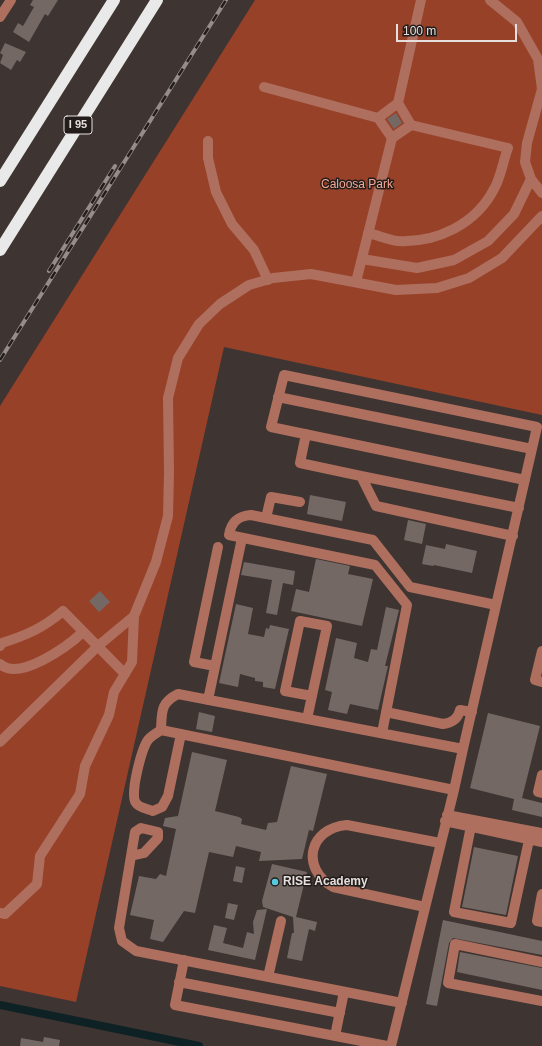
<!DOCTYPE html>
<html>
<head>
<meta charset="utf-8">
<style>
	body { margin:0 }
	#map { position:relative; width:542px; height:1046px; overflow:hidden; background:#3e3431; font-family:Helvetica,sans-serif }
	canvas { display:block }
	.scale { position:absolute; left:396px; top:24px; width:121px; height:18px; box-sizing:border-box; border:2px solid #e6dfdd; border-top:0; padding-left:5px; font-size:12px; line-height:14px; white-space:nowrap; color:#e6dfdd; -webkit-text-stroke:3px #221d1b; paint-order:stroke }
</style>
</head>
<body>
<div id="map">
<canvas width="542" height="1046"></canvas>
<div class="scale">100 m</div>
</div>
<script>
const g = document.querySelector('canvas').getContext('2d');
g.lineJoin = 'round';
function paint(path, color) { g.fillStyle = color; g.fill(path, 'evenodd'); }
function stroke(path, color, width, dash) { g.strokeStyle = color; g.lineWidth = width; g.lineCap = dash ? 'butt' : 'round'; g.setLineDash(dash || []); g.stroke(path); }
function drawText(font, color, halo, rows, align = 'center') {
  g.font = font + ' Helvetica,sans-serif'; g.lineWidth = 3; g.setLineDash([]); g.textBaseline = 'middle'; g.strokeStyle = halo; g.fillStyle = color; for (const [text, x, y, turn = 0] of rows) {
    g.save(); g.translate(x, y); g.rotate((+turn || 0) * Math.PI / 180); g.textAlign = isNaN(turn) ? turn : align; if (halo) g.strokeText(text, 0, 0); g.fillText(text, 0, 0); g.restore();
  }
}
const green = new Path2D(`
	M 255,0 L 542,0 L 542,415 L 224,347 L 76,1002 L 0,986 L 0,406 Z`);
const canal = new Path2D(`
	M 0,1005 L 199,1046`);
const building = new Path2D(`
	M 33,0 L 58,0 L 48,16 L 45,14 L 29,42 L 13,32 L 18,23 L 23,26 L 34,7 L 30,5 Z
	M 5,43 L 26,52 L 20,62 L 17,60 L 11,70 L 0,63 L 3,55 L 0,53 Z
	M 396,113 L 402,123 L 394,129 L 387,119 Z
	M 310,495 L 346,502 L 342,521 L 307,514 Z
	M 408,520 L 426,524 L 422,544 L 404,540 Z
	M 446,544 L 477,551 L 472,573 L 434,565 L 433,566 L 422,564 L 426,545 L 445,549 Z
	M 316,559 L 350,566 L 348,574 L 373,579 L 362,626 L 291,611 L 296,589 L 309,592 Z
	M 244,562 L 295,571 L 293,585 L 283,583 L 277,615 L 266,613 L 272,580 L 241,575 Z
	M 100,591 L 110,602 L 99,612 L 89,601 Z
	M 236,604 L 253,608 L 248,634 L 264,637 L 266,628 L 269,629 L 270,625 L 289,629 L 275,689 L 263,687 L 263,682 L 255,681 L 255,678 L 240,674 L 238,687 L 219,683 Z
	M 386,607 L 399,610 L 385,666 L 388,666 L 378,710 L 350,704 L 347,714 L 328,710 L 332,692 L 325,690 L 336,638 L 357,643 L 354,658 L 368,662 L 371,649 L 377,650 Z
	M 199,712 L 215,716 L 212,732 L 196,729 Z
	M 488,713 L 540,726 L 522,798 L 542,803 L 542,817 L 512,810 L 514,799 L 470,788 Z
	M 192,752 L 227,760 L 215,811 L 239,817 L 242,819 L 241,824 L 266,830 L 268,823 L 277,822 L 291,766 L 327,774 L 313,831 L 309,830 L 302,859 L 259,861 L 261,852 L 236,846 L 233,857 L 209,852 L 195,913 L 184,911 L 163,942 L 150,939 L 154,920 L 130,915 L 139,876 L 156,879 L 160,874 L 166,876 L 176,829 L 163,826 L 165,818 L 178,816 Z
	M 474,847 L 518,856 L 506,915 L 462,907 Z
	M 272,864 L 307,872 L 296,917 L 317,922 L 315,931 L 309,929 L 302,961 L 287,958 L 292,933 L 294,933 L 293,917 L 263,907 L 262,901 Z
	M 236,866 L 245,868 L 242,883 L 233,881 Z
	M 228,903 L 238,905 L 234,920 L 225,918 Z
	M 267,909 L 255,960 L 208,950 L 214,925 L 227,928 L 223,943 L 243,948 L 247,932 L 254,934 L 253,922 L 257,910 Z
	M 443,920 L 542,941 L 542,955 L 453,938 L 449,943 L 437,1006 L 426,1004 Z
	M 460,952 L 542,968 L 542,990 L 457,972 Z
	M 44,1037 L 60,1040 L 59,1046 L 20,1046 L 21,1038 L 43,1042 Z`);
const minor = new Path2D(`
	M 490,0 L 517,22 L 538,59 L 542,89 L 527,143 L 525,162 L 531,179 L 542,193
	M 0,17 L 11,0
	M 264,87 L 378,118
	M 398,103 L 421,0
	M 208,141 L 208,158 L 216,192 L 232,224 L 254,250 L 268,280
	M 368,233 C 378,235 388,240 398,241 C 437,243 476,224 494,189 C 501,177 503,161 508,148 L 411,125 L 392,138 L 378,118 L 398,103 L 411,125
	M 362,259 L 417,268 L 454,260 L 488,241 L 514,214 L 531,179
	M 356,282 L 392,138
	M 278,397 L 532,449
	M 306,434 L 300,463 L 361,476 L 376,506 L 513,536
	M 361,476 L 519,508
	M 266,518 L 271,497 L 300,502
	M 0,646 L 2,643 C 27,635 43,628 63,611 L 125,674
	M 542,651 L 535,680 L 542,682
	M 0,664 C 19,682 68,646 83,632
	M 215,666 L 194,662 L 218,547
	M 208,700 L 242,538
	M 386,712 L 443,724 C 452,723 458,719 460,710 L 472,712
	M 307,719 L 327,626 L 300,621 L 285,691 L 312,696
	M 161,730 L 454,790
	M 382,733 L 407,605 L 375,565 L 229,535 C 231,522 238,516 251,515 L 373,540 L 410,587 L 496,605
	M 181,734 L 168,796 L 162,807 L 153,811 C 148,809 139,808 136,803 C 129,795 142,748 148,740 C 151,736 157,733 161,730 C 162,712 160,703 178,694 L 463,749
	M 0,742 L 98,646 L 134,616
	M 542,775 L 538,792 L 542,793
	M 447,815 L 542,833
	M 445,821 L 542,842
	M 472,821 L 454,912 L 511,923 L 529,840
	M 131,856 L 144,853 L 158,838 L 158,832 L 141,828 L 135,832 L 119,928 L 122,941 L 136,951 L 402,1003
	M 542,894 L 537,921 L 542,922
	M 425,907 L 333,887 C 300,868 309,828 347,825 L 440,843
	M 0,913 L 5,914 L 37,884 L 40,856 L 80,794 L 85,766 L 109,715 L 114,692 L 132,662 L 134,616 L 156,562 L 168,516 L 169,472 L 168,398 L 178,358 L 199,324 L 220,304 L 249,285 L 273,278 L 311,274 L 396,290 L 437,288 L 469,278 L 502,258 L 542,216
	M 184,960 L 175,1005 L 387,1046
	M 542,962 L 455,944 L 448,983 L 542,1001
	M 268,977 L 281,921
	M 179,982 L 340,1013
	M 335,1036 L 344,992
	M 391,1046 L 454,790 L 463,749 L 537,427 L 284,375 L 271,427 L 525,480`);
const highway = new Path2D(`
	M 0,181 L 114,0
	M 0,250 L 157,0`);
const rail = new Path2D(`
	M 49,271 L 115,166
	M 0,360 L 226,0`);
const markers = [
	[275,882,4,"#55cadf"]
];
const shields = [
	[78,125,28]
];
const shieldNames = [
	["I 95",78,125]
];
const parkNames = [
	["Caloosa Park",357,185]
];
const poiNames = [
	["RISE Academy",283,882]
];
paint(green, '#984129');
stroke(canal, '#0e2124', 8);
paint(building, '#746865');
stroke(minor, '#ae6f5e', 10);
stroke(highway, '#e9e9e9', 12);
stroke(rail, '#968d8b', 4);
stroke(rail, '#221d1b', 2.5, [8]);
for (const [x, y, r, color] of markers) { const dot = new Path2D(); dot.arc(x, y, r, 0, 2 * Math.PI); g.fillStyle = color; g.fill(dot); stroke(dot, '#221d1b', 1.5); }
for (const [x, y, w] of shields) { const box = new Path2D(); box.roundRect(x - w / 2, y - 9, w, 18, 3); g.fillStyle = '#221d1b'; g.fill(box); stroke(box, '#e6dfdd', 1); }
drawText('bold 11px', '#e6dfdd', null, shieldNames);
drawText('12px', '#f5a995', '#221d1b', parkNames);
drawText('bold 12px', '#e6dfdd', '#221d1b', poiNames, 'left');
</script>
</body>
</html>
